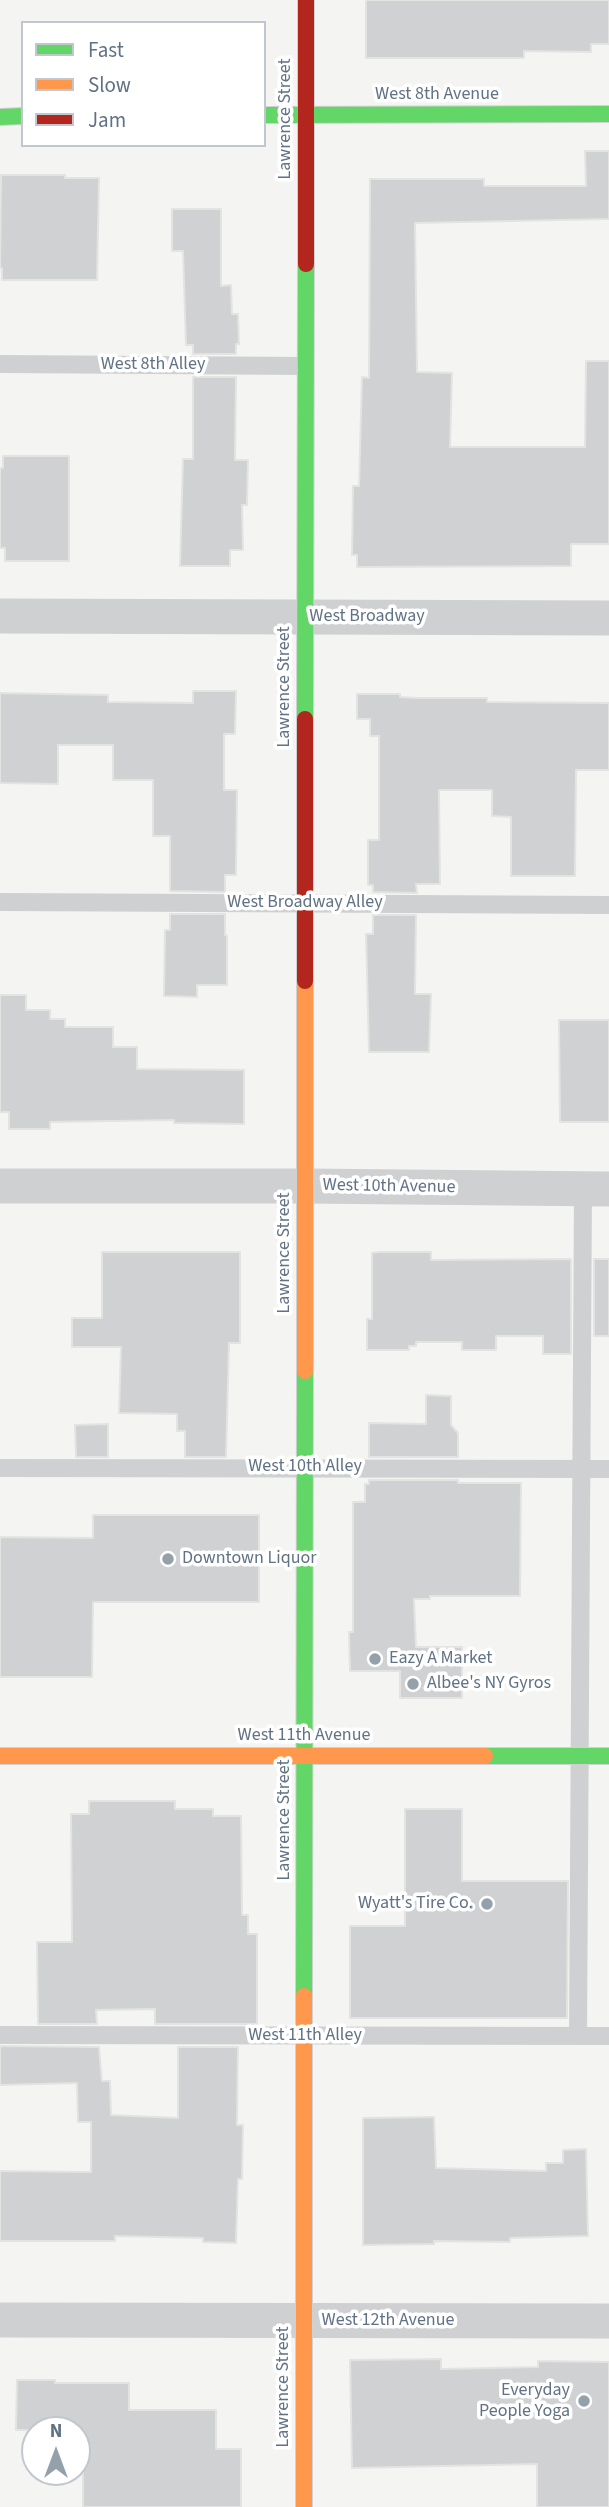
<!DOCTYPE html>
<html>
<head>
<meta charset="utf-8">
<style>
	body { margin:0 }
	#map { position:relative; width:609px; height:2507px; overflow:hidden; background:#f4f4f2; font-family:"Source Sans 3",sans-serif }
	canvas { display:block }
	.legend { position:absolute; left:21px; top:21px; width:245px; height:126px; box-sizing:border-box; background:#fff; border:2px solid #c0c7ce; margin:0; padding:9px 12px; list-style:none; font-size:21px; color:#617284 }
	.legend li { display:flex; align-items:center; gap:14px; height:35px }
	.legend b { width:35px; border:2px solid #c0c7ce }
	.north { position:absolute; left:21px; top:2416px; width:70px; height:70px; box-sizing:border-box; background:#fff; border:2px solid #c0c7ce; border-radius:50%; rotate:0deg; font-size:19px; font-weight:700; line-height:28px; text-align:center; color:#617284 }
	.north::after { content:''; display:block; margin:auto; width:24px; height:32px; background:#94a0aa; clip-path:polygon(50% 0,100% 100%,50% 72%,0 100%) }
</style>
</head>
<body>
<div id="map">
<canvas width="609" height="2507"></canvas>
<ul class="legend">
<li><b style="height:9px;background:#63d668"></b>Fast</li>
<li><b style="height:9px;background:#ff974d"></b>Slow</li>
<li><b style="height:9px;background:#b3261e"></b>Jam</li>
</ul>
<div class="north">N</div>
</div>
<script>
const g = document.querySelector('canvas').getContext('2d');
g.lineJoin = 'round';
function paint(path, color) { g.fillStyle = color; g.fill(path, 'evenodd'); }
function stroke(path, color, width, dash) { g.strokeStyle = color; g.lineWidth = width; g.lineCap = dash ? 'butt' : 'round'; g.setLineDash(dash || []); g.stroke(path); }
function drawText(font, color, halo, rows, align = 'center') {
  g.font = font + ' "Source Sans 3",sans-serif'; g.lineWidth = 7; g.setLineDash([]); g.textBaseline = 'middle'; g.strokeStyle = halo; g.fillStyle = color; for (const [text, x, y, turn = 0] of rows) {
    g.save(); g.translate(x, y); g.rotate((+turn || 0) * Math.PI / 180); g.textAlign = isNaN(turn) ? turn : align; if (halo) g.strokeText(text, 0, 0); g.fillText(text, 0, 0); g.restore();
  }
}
const building = new Path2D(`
	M 366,0 L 609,0 L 609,44 L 591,44 L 591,52 L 524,51 L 524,58 L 366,58 Z
	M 585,151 L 609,151 L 609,219 L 415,223 L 417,372 L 452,373 L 450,447 L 585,447 L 586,361 L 609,361 L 609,544 L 571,544 L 571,566 L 357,567 L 357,555 L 352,555 L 353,486 L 359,486 L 362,377 L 369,378 L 370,179 L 484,179 L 484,186 L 586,186 Z
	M 1,175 L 65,175 L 65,178 L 99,178 L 97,280 L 2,280 L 2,268 L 0,268 Z
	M 172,209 L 221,209 L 221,286 L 231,285 L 232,314 L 238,314 L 239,344 L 236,344 L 236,354 L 193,354 L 193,345 L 186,345 L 183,251 L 172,251 Z
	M 193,377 L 236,377 L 235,460 L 248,460 L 247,505 L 242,505 L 243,550 L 230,550 L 230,566 L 180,566 L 183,459 L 193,459 Z
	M 3,456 L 69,456 L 69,561 L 5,561 L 5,548 L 0,548 L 0,468 L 3,468 Z
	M 193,691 L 236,691 L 235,734 L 224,734 L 224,790 L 237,790 L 236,875 L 225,875 L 225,892 L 170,891 L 170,836 L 153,836 L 153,780 L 113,780 L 113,745 L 58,745 L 58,784 L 0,783 L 0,693 L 108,695 L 108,702 L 193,703 Z
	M 357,694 L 400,694 L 400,697 L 417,698 L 487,698 L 487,702 L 609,703 L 609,770 L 576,770 L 575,876 L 511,876 L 511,817 L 492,816 L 492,790 L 439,790 L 440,884 L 416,884 L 417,893 L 373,892 L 373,885 L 368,885 L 368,840 L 379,840 L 379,736 L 370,736 L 370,719 L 357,719 Z
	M 170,914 L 225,914 L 225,935 L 227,936 L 227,985 L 197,985 L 197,997 L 164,996 L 165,930 L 170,930 Z
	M 373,915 L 416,915 L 415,994 L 431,994 L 429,1052 L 369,1052 L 366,934 L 373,934 Z
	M 0,995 L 26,995 L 26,1010 L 50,1010 L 50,1019 L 65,1019 L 65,1027 L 113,1027 L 113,1047 L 137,1047 L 137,1069 L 244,1070 L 244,1124 L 174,1123 L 174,1120 L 50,1122 L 50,1129 L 9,1129 L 9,1112 L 0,1112 Z
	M 559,1020 L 609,1020 L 609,1122 L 560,1122 Z
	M 102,1252 L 240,1252 L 240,1343 L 229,1343 L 226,1457 L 185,1457 L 185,1431 L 177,1431 L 177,1414 L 119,1413 L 121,1347 L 72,1347 L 72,1318 L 102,1318 Z
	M 379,1252 L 431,1252 L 431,1260 L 571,1259 L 571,1354 L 543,1354 L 543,1336 L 496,1336 L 496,1350 L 462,1350 L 462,1342 L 416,1342 L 416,1346 L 409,1346 L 409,1350 L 367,1350 L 367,1319 L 372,1319 L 372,1253 Z
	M 594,1259 L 609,1259 L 609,1336 L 594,1336 Z
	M 426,1395 L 451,1396 L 451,1425 L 458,1433 L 458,1457 L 369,1457 L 369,1423 L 426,1424 Z
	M 108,1424 L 108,1457 L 76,1457 L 75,1425 Z
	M 369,1480 L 458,1480 L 458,1483 L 521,1483 L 520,1596 L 430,1596 L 430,1599 L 414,1599 L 416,1647 L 462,1647 L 462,1698 L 400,1698 L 400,1671 L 350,1671 L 349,1632 L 353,1632 L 353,1502 L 365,1502 L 365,1484 L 369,1484 Z
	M 93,1515 L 259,1515 L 259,1602 L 93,1602 L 92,1677 L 0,1677 L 0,1537 L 93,1538 Z
	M 89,1801 L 175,1801 L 175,1809 L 213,1809 L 213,1816 L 241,1816 L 242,1915 L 248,1915 L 248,1934 L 257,1934 L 257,2024 L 155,2024 L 155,2009 L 96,2010 L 97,2024 L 38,2024 L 37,1942 L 72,1942 L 71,1814 L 89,1814 Z
	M 405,1809 L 462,1809 L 462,1881 L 568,1881 L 567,2018 L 350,2018 L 350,1926 L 405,1926 Z
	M 0,2046 L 99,2047 L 102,2081 L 110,2081 L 111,2115 L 178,2118 L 178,2047 L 238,2047 L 237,2125 L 243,2125 L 242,2179 L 238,2179 L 236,2243 L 203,2242 L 203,2238 L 115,2236 L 115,2241 L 0,2241 L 0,2171 L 91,2172 L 91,2122 L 78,2122 L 77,2083 L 0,2085 Z
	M 434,2117 L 436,2168 L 546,2171 L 546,2163 L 563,2163 L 563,2150 L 586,2149 L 588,2236 L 510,2238 L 510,2242 L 434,2241 L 434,2244 L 363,2245 L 363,2118 Z
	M 441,2359 L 441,2369 L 538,2367 L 538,2361 L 609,2362 L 609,2507 L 537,2507 L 537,2464 L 352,2468 L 350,2360 Z
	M 17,2380 L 55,2380 L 55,2383 L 129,2383 L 129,2410 L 216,2410 L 216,2449 L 241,2449 L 241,2507 L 83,2507 L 83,2430 L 16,2430 Z`);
const lane = new Path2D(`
	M 0,364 L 305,366
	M 0,902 L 609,905
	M 0,1468 L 609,1469
	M 0,2035 L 609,2036
	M 578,2036 L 583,1189`);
const street = new Path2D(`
	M 0,616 L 609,618
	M 0,1186 L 305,1186 L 609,1189
	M 0,2320 L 609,2321`);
const fast = new Path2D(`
	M 264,115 L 609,114
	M 0,117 L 23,116
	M 305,719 L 306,264
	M 485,1756 L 609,1756
	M 304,1996 L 305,1371`);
const slow = new Path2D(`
	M 305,1371 L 305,981
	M 0,1756 L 485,1756
	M 304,2507 L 304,1996`);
const jam = new Path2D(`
	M 306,264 L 306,0
	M 305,981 L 305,719`);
const markers = [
	[168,1559,7,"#94a0aa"],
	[375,1659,7,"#94a0aa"],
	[413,1684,7,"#94a0aa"],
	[487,1904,7,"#94a0aa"],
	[584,2401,7,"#94a0aa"]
];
const streetNames = [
	["West 8th Avenue",437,95],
	["Lawrence Street",286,119,-90],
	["West 8th Alley",153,365],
	["West Broadway",367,617],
	["Lawrence Street",285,687,-90],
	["West Broadway Alley",305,903],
	["West 10th Avenue",389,1187,1],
	["Lawrence Street",285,1253,-90],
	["West 10th Alley",305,1467],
	["West 11th Avenue",304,1736],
	["Lawrence Street",285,1820,-90],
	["West 11th Alley",305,2036],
	["West 12th Avenue",388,2321],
	["Lawrence Street",284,2387,-90]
];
const poiNames = [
	["Downtown Liquor",182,1559],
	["Eazy A Market",389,1659],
	["Albee's NY Gyros",427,1684],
	["Wyatt's Tire Co.",473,1904,"right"],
	["Everyday",570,2391,"right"],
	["People Yoga",570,2412,"right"]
];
paint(building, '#d0d1d2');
stroke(building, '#e3e3e2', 2);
stroke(fast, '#cfd1d2', 18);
stroke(slow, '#cfd1d2', 18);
stroke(jam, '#cfd1d2', 18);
stroke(lane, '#cfd0d1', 18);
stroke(street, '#cfd0d1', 35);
stroke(fast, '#63d668', 16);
stroke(slow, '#ff974d', 16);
stroke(jam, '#b3261e', 16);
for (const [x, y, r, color] of markers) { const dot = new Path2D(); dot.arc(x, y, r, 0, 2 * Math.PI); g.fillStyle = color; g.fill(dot); stroke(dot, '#fff', 2.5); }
drawText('18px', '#617284', '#fff', streetNames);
drawText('18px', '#617284', '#fff', poiNames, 'left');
</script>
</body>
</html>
